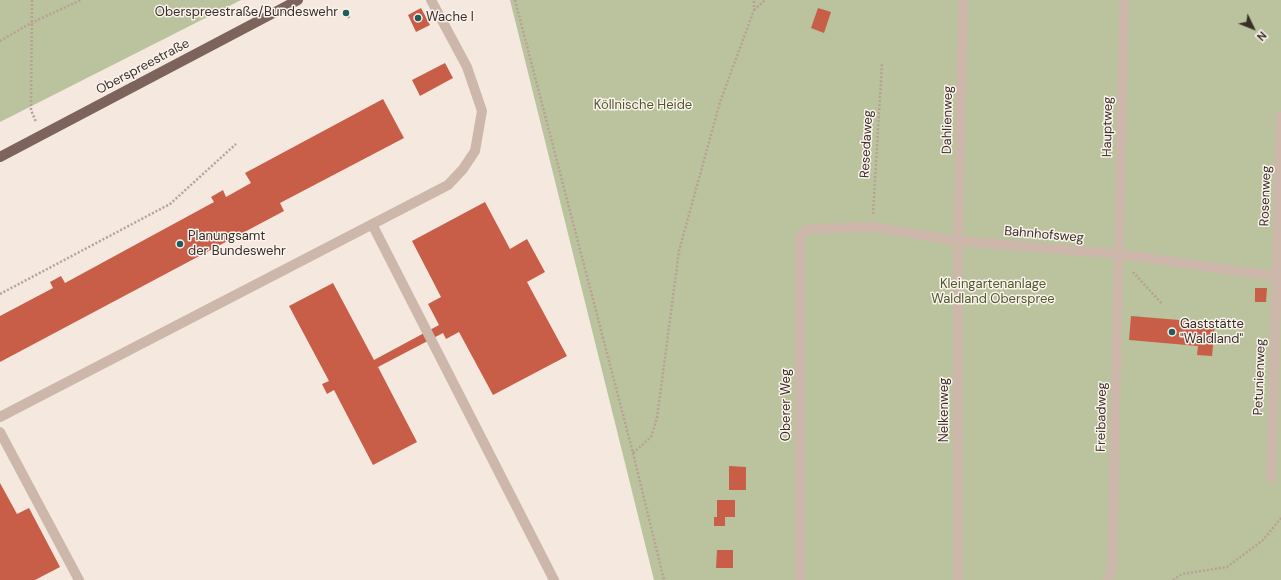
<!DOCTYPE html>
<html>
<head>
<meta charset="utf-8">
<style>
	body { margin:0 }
	#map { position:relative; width:1281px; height:580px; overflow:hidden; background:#f4e8df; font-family:"DM Sans",sans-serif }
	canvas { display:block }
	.north { position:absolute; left:1233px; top:8px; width:40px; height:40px; -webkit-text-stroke:3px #fbf3ec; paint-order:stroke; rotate:133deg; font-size:11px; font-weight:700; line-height:16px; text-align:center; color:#3a2e2a }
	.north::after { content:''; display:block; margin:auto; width:14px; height:18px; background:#3a2e2a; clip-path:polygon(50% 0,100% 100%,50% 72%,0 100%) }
</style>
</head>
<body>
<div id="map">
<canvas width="1281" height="580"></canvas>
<div class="north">N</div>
</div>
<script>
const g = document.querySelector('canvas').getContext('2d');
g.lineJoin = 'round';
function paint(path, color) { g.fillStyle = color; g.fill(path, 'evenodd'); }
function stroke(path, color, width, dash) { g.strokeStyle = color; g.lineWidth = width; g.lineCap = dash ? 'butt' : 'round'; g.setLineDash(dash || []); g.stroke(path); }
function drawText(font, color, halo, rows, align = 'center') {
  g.font = font + ' "DM Sans",sans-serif'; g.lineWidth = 3; g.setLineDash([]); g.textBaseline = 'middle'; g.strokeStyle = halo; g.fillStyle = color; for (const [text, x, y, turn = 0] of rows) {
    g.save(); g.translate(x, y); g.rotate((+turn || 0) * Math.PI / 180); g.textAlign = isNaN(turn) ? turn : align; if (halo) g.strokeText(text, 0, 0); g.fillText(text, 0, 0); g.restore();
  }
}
const green = new Path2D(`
	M 0,0 L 241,0 L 0,122 Z
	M 510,0 L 1281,0 L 1281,580 L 654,580 Z`);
const building = new Path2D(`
	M 421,8 L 430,25 L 416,32 L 408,15 Z
	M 818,8 L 831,12 L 824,33 L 811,28 Z
	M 445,63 L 453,78 L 420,96 L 412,80 Z
	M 383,99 L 404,138 L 280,203 L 284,211 L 0,362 L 0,316 L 53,288 L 50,282 L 61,276 L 65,283 L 214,202 L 211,197 L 223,190 L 226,197 L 251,183 L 245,173 Z
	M 485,202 L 510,249 L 527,239 L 545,272 L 527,282 L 567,356 L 493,395 L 459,332 L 446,339 L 443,333 L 378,367 L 417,442 L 373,465 L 334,390 L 327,394 L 322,384 L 329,381 L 289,306 L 333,283 L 374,360 L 439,325 L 428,304 L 441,297 L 412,241 Z
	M 1255,288 L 1267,288 L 1266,302 L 1255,302 Z
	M 1131,316 L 1215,323 L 1212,356 L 1197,355 L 1198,346 L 1129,340 Z
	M 729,466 L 746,467 L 746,490 L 729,490 Z
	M 0,483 L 17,514 L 29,508 L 60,567 L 35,580 L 0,580 Z
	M 717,500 L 735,500 L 735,517 L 725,517 L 725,526 L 714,526 L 714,517 L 717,517 Z
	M 717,550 L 733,550 L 733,568 L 716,568 Z`);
const path = new Path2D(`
	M 32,0 L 31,110 L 36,122
	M 515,0 L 633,453 L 664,580
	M 754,10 L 765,0
	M 346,13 L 350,19
	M 0,41 L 31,23 L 81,0
	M 873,214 L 882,63
	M 1133,272 L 1162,304
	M 0,294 L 170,204 L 236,144
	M 633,453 L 651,437 L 657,418 L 679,251 L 720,102 L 754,10 L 754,0
	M 1173,580 L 1182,574 L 1227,567 L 1263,540 L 1281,518`);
const minor = new Path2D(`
	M 372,224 L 554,580
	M 0,417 L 448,185 L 463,169 L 475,151 L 482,111 L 467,67 L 431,0
	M 0,432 L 79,580
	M 1271,478 L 1281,116
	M 800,580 L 800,237 L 804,231 L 811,229 L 872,227 L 958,241 L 1118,254 L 1281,277
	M 958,580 L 958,241 L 963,0
	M 1108,580 L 1112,569 L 1124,0`);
const major = new Path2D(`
	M 0,157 L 298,0`);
const markers = [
	[346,13,4,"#1e5d5c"],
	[418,18,4,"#1e5d5c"],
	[180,244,4,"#1e5d5c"],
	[1172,332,4,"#1e5d5c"]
];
const poiNames = [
	["Oberspreestraße/Bundeswehr",338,13,"right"],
	["Wache I",426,18],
	["Planungsamt",188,237],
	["der Bundeswehr",188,252],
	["Gaststätte",1180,325],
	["\"Waldland\"",1180,340]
];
const streetNames = [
	["Oberspreestraße",143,67,-28],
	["Dahlienweg",948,120,-89],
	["Hauptweg",1108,127,-89],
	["Resedaweg",867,144,-87],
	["Rosenweg",1266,196,-88],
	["Bahnhofsweg",1044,235,5],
	["Petunienweg",1260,377,-88],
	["Oberer Weg",787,405,-90],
	["Nelkenweg",945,410,-90],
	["Freibadweg",1102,417,-89]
];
const parkNames = [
	["Köllnische Heide",643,106],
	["Kleingartenanlage",993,285],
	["Waldland Oberspree",993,300]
];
paint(green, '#bac39e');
paint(building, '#c85d48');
stroke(path, '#b8a194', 2.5, [2, 2]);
stroke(minor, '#ccb7aa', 10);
stroke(major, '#7c635b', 10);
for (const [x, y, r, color] of markers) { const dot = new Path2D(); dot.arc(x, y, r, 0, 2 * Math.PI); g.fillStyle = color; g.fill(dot); stroke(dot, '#fbf3ec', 1.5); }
drawText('13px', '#3a2e2a', '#fbf3ec', poiNames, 'left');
drawText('13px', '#3a2e2a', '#fbf3ec', streetNames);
drawText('13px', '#4c592d', '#fbf3ec', parkNames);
</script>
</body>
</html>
